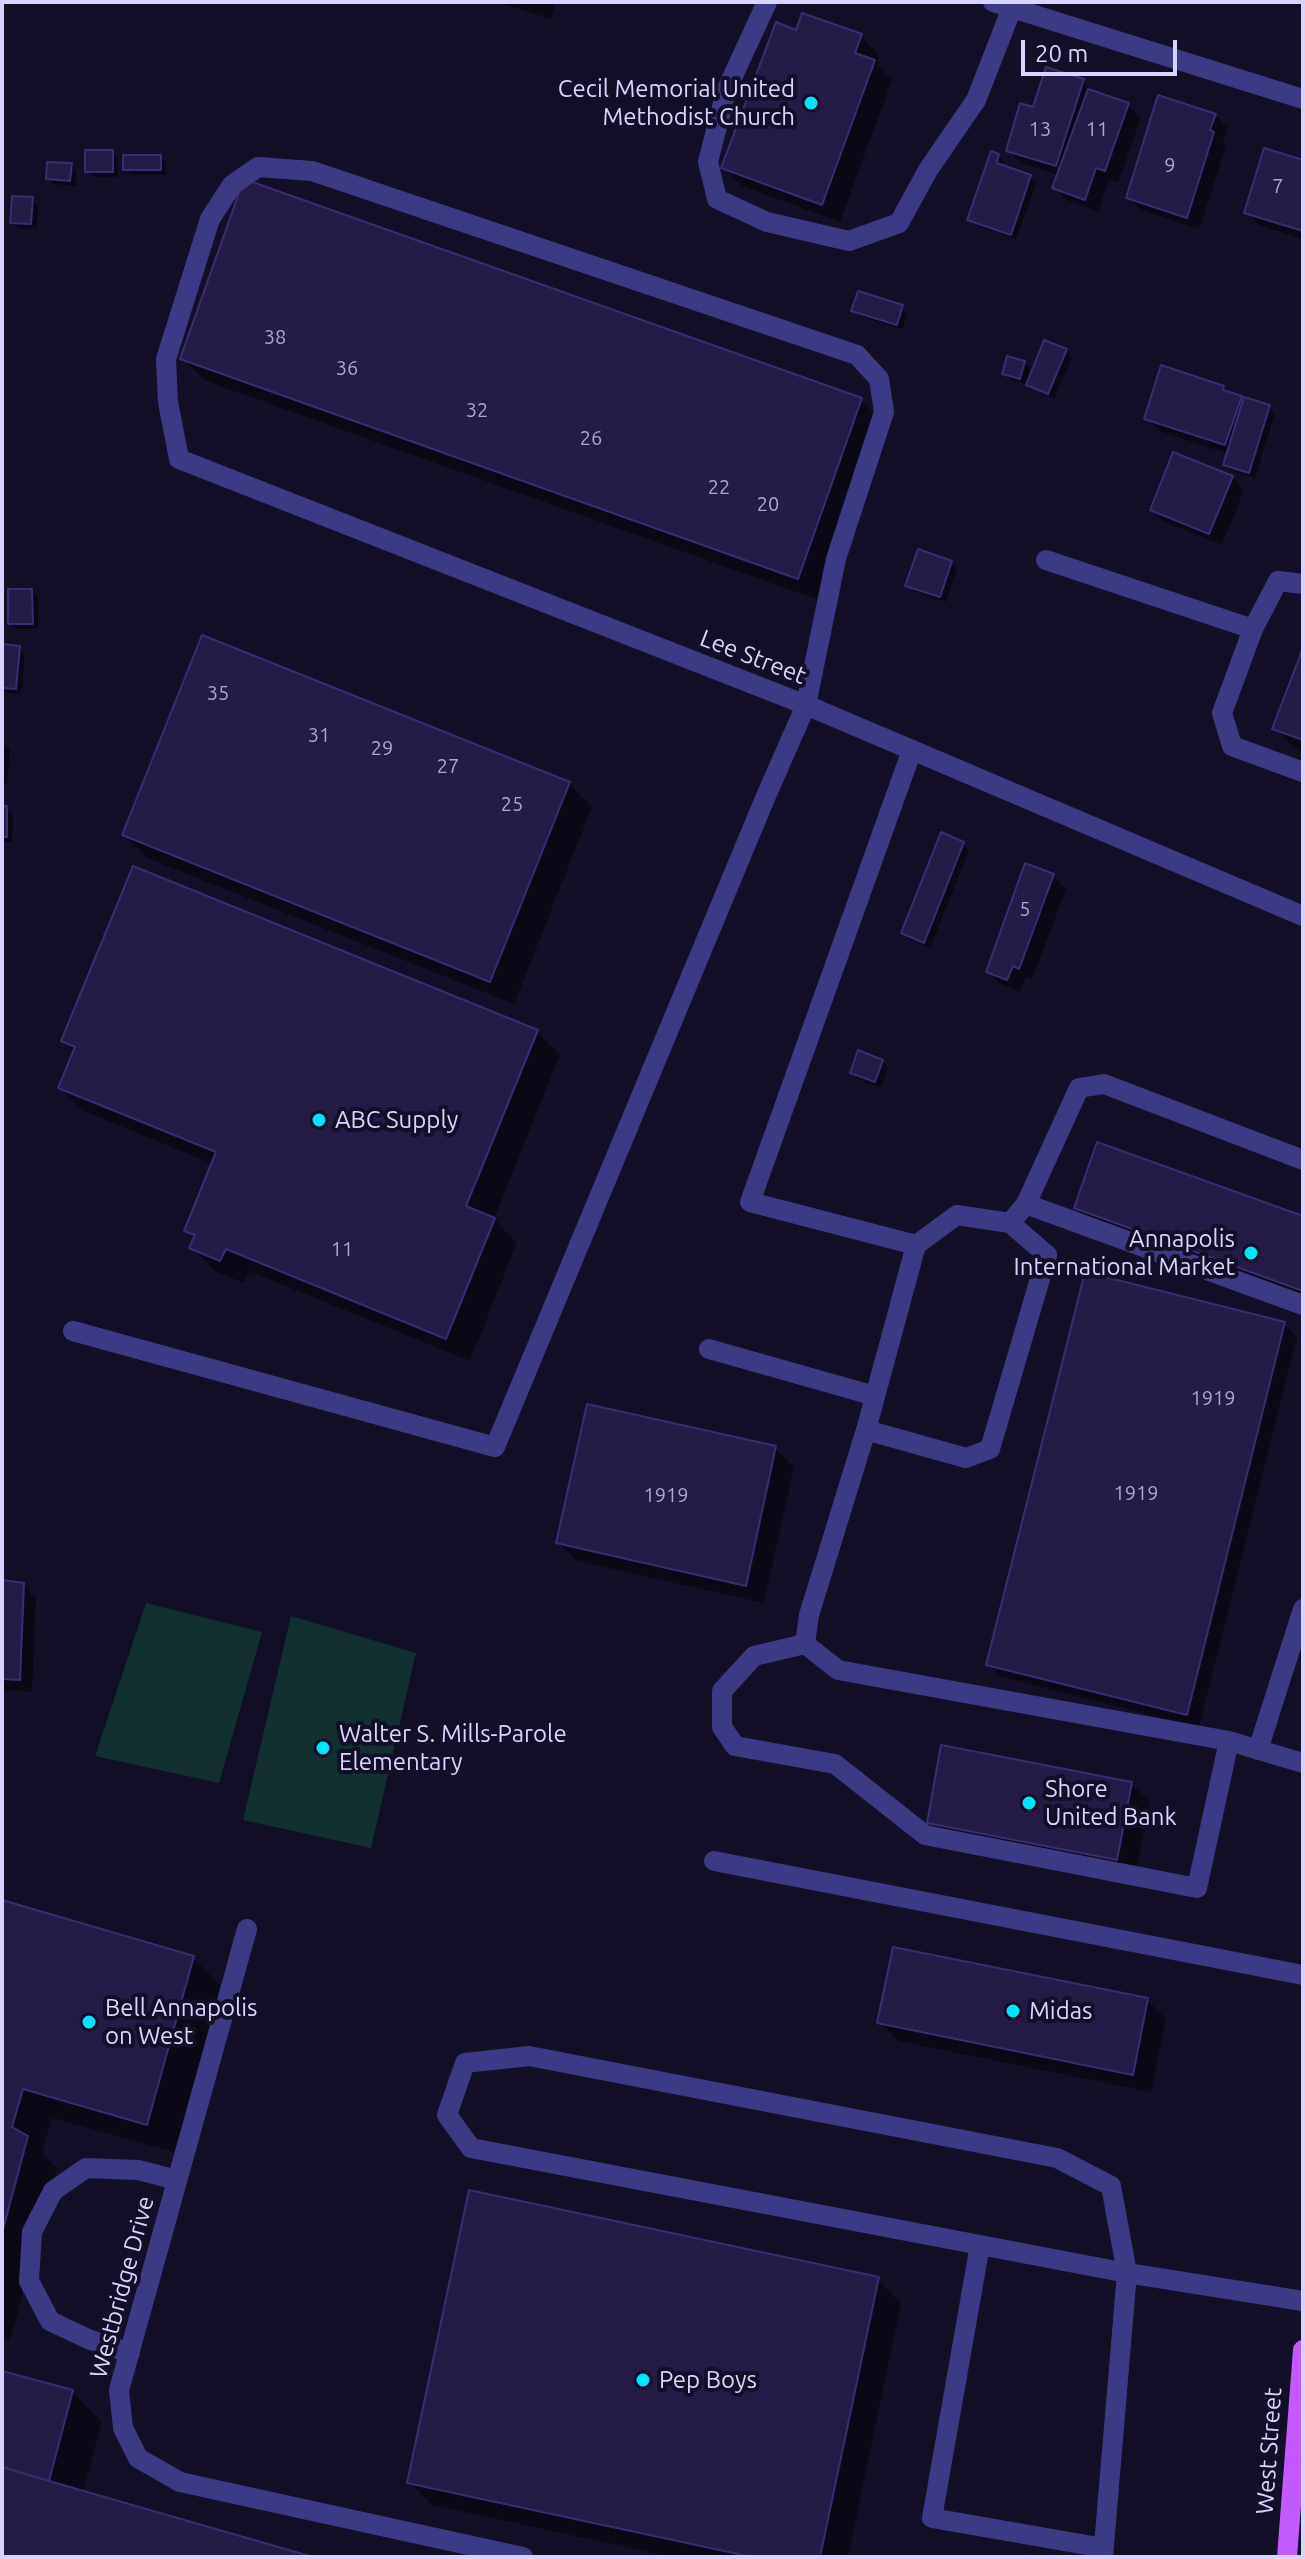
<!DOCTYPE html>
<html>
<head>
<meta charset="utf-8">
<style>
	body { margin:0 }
	#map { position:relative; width:1305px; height:2559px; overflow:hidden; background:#130f26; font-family:Ubuntu,sans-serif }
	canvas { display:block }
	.frame { position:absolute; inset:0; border:4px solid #d9d4ff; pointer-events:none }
	.scale { position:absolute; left:1021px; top:40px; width:156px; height:36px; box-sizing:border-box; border:4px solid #d9d4ff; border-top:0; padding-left:10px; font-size:24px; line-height:28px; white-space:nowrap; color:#d9d4ff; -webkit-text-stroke:6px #130f26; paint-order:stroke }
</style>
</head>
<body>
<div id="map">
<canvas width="1305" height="2559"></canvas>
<div class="frame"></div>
<div class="scale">20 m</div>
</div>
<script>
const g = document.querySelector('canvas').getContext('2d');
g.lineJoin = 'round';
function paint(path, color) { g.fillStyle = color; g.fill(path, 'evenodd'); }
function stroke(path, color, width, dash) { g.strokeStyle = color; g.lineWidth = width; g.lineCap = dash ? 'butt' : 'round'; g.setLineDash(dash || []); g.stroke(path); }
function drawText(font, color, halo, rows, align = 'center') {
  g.font = font + ' Ubuntu,sans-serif'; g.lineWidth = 8; g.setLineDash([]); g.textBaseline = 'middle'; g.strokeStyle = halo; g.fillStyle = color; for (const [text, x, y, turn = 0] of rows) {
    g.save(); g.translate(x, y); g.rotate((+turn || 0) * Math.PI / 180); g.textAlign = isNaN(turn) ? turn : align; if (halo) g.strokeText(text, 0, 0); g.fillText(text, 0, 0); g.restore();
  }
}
const green = new Path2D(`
	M 146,1603 L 262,1632 L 219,1783 L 95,1756 Z
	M 291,1616 L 416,1653 L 371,1848 L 243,1820 Z`);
const shadow = new Path2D(`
	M 53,2 L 95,2 L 95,4 Z
	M 498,2 L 556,2 L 551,19 Z
	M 798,32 L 861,36 L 879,55 L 876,64 L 892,80 L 840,222 L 742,186 L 724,167 Z
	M 1082,81 L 1096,94 L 1128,105 L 1141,118 L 1118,183 L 1109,180 L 1098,211 L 1067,200 L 1054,187 L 1059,175 L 1021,163 L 1008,150 L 1034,110 Z
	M 1215,115 L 1227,128 L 1223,143 L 1226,147 L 1199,229 L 1141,210 L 1128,197 Z
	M 112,152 L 118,158 L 118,177 L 93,177 L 87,171 Z
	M 998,156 L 1004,162 L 1003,167 L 1030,177 L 1036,183 L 1016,239 L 976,225 L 970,219 Z
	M 160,157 L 166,163 L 166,175 L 131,175 L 125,169 Z
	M 1303,162 L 1303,239 L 1259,225 L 1247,212 Z
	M 71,165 L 77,171 L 76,186 L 54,184 L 48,178 Z
	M 32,199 L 38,205 L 37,229 L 18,228 L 12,222 Z
	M 901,307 L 907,313 L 903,329 L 859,316 L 853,310 Z
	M 1066,351 L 1072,357 L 1054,399 L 1035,390 L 1029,384 Z
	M 182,358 L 861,400 L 884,423 L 821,601 L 206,381 Z
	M 1024,362 L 1030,368 L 1025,384 L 1010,379 L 1004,373 Z
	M 1223,388 L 1244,402 L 1269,407 L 1275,413 L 1255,478 L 1231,471 L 1225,465 L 1229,454 L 1159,431 L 1147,418 Z
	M 1232,477 L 1244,490 L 1222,545 L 1165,522 L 1152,510 Z
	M 951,563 L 957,569 L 946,602 L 913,591 L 907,585 Z
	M 32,591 L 38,597 L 38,629 L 16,629 L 10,623 Z
	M 2,646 L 19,648 L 25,654 L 21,694 L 2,692 Z
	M 1303,654 L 1303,751 L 1293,747 L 1275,728 Z
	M 2,743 L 10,749 L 7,784 L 2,783 Z
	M 569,784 L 592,807 L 514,1004 L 147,858 L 124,834 Z
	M 2,808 L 7,808 L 13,814 L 12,842 L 2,842 Z
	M 963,844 L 969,850 L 930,948 L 909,939 L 903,933 Z
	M 1027,866 L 1053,876 L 1066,889 L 1032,980 L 1026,977 L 1020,992 L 1001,984 L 988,971 Z
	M 537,1032 L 560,1055 L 494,1219 L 517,1243 L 470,1361 L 249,1271 L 244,1283 L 215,1271 L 192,1248 L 195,1239 L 186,1230 L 213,1164 L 84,1111 L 60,1088 L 75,1053 L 63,1041 Z
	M 882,1061 L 888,1067 L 881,1087 L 858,1079 L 852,1073 Z
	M 1076,1208 L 1303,1218 L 1303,1301 L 1095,1226 Z
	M 1284,1324 L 1297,1337 L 1199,1727 L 1001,1677 L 989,1664 Z
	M 775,1448 L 794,1467 L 764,1603 L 577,1561 L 558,1542 Z
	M 2,1582 L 23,1585 L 36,1598 L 32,1692 L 2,1690 Z
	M 1131,1784 L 1150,1802 L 1135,1878 L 947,1841 L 929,1823 Z
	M 2,1903 L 193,1958 L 223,1988 L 177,2153 L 52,2118 L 42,2153 L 57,2168 L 10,2341 L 2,2339 Z
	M 1147,2000 L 1166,2019 L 1151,2092 L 898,2041 L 880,2023 Z
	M 878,2279 L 901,2303 L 848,2557 L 672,2557 L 432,2505 L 409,2482 Z
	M 2,2373 L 72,2392 L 102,2422 L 83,2493 L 306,2557 L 2,2557 Z`);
const building = new Path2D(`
	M 802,13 L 862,34 L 855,53 L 875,60 L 822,205 L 721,168 L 776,22 L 796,30 Z
	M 1046,67 L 1084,79 L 1056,166 L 1006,151 L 1020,103 L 1033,107 Z
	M 1088,89 L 1129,103 L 1105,171 L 1096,168 L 1085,200 L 1052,188 Z
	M 1158,95 L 1216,114 L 1210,130 L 1214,132 L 1187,218 L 1126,198 Z
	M 1264,148 L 1303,160 L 1303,231 L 1244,213 Z
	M 85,150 L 113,150 L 113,172 L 85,172 Z
	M 991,151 L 999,154 L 997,163 L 1031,175 L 1011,235 L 967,220 Z
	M 123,155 L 161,155 L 161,170 L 123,170 Z
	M 47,162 L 72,163 L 70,181 L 46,179 Z
	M 244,179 L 862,398 L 798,579 L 180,359 Z
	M 12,196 L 33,197 L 31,224 L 10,223 Z
	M 858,291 L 903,305 L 897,325 L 851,311 Z
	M 1044,340 L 1067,349 L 1048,394 L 1026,385 Z
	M 1007,356 L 1025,361 L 1020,379 L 1002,374 Z
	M 1161,365 L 1224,386 L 1223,390 L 1242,396 L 1225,445 L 1144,419 Z
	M 1244,397 L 1270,405 L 1249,473 L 1223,465 Z
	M 1173,452 L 1233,476 L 1209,534 L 1150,510 Z
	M 918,549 L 952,561 L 940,597 L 905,586 Z
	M 8,589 L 32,589 L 33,624 L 8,624 Z
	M 202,635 L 570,782 L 490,982 L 122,835 Z
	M 2,644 L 20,646 L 16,689 L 2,688 Z
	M 1303,648 L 1303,740 L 1272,729 Z
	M 2,806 L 7,806 L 7,837 L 2,837 Z
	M 941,832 L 964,842 L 924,943 L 901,933 Z
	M 1025,863 L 1054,874 L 1019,969 L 1013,966 L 1007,980 L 986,972 Z
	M 133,866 L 538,1030 L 466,1206 L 495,1218 L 446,1339 L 226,1249 L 220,1261 L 189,1248 L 195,1235 L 184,1231 L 216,1152 L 58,1088 L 75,1047 L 61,1041 Z
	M 858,1050 L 883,1060 L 875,1082 L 850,1073 Z
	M 1097,1142 L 1303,1216 L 1303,1291 L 1074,1208 Z
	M 1085,1272 L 1285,1322 L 1187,1715 L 986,1665 Z
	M 587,1404 L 776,1446 L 746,1586 L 556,1543 Z
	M 2,1580 L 24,1583 L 20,1680 L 2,1679 Z
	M 941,1745 L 1132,1782 L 1117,1860 L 927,1823 Z
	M 2,1900 L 194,1956 L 147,2125 L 23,2089 L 12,2127 L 28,2136 L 2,2233 Z
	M 893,1947 L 1148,1998 L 1133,2075 L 877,2023 Z
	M 469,2190 L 879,2277 L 820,2557 L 752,2557 L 407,2483 Z
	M 2,2371 L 73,2390 L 49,2481 L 2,2467 Z
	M 2,2467 L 49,2481 L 313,2557 L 2,2557 Z`);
const lane = new Path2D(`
	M 767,2 L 726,91 L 708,162 L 717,199 L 767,222 L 849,241 L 899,223 L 928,170 L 976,100 L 1012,8
	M 1046,560 L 1253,629
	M 1303,584 L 1278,581 L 1253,629 L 1222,713 L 1232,746 L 1303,772
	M 912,750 L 750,1202 L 916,1245
	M 1303,1160 L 1104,1084 L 1079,1088 L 1026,1204 L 1010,1223 L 957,1215 L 916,1245 L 866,1430 L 809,1615 L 805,1644 L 838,1670 L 1229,1741 L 1303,1763
	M 1026,1204 L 1303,1305
	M 73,1331 L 495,1447 L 766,796 L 806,705 L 836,559 L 884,412 L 879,379 L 857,355 L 312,171 L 258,167 L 232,185 L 210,219 L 166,359 L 168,402 L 179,459
	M 709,1349 L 875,1396
	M 866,1430 L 966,1458 L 990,1449 L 1047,1255 L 1010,1223
	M 805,1644 L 754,1656 L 722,1691 L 722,1727 L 735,1746 L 835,1764 L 925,1835 L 1197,1888 L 1229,1741
	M 1258,1750 L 1303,1609
	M 714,1861 L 1303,1975
	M 980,2245 L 932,2518 L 1104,2548
	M 130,2353 L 88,2339 L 50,2321 L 29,2281 L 32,2232 L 53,2191 L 86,2168 L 138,2170 L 177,2180
	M 1103,2557 L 1127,2273 L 1111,2186 L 1057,2158 L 529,2056 L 465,2063 L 447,2115 L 471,2148 L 1127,2273 L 1303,2301`);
const street = new Path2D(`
	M 993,2 L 1303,99
	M 179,459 L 806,705 L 1303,916
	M 247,1929 L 119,2390 L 123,2428 L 138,2458 L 180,2482 L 523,2557`);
const primary = new Path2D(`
	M 1287,2557 L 1303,2350`);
const markers = [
	[811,103,8,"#00e5ff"],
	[319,1120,8,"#00e5ff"],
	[1251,1253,8,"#00e5ff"],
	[323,1748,8,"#00e5ff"],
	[1029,1803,8,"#00e5ff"],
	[1013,2011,8,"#00e5ff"],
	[89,2022,8,"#00e5ff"],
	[643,2380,8,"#00e5ff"]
];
const numberNames = [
	["13",1040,129],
	["11",1097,129],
	["9",1170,165],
	["7",1278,186],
	["38",275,337],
	["36",347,368],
	["32",477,410],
	["26",591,438],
	["22",719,487],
	["20",768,504],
	["35",218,693],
	["31",319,735],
	["29",382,748],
	["27",448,766],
	["25",512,804],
	["5",1025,909],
	["11",342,1249],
	["1919",1213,1398],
	["1919",1136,1493],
	["1919",666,1495]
];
const poiNames = [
	["Cecil Memorial United",795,89,"right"],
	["Methodist Church",795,117,"right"],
	["ABC Supply",335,1120],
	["Annapolis",1235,1239,"right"],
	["International Market",1235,1267,"right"],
	["Walter S. Mills-Parole",339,1734],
	["Elementary",339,1762],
	["Shore",1045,1789],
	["United Bank",1045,1817],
	["Bell Annapolis",105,2008],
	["on West",105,2036],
	["Midas",1029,2011],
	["Pep Boys",659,2380]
];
const streetNames = [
	["Lee Street",753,657,21],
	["Westbridge Drive",122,2287,-75],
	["West Street",1269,2451,-86]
];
paint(green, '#12302f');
paint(shadow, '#0007');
paint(building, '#241b47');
stroke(building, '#3b2d73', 2);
stroke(lane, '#3d3a85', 20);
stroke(street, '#3d3a85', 20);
stroke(primary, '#c25bff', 20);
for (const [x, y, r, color] of markers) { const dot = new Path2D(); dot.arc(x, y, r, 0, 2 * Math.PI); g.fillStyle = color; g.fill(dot); stroke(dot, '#130f26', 3); }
drawText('20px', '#aca6d1', null, numberNames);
drawText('24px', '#d9d4ff', '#130f26', poiNames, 'left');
drawText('24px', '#d9d4ff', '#130f26', streetNames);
</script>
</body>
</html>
